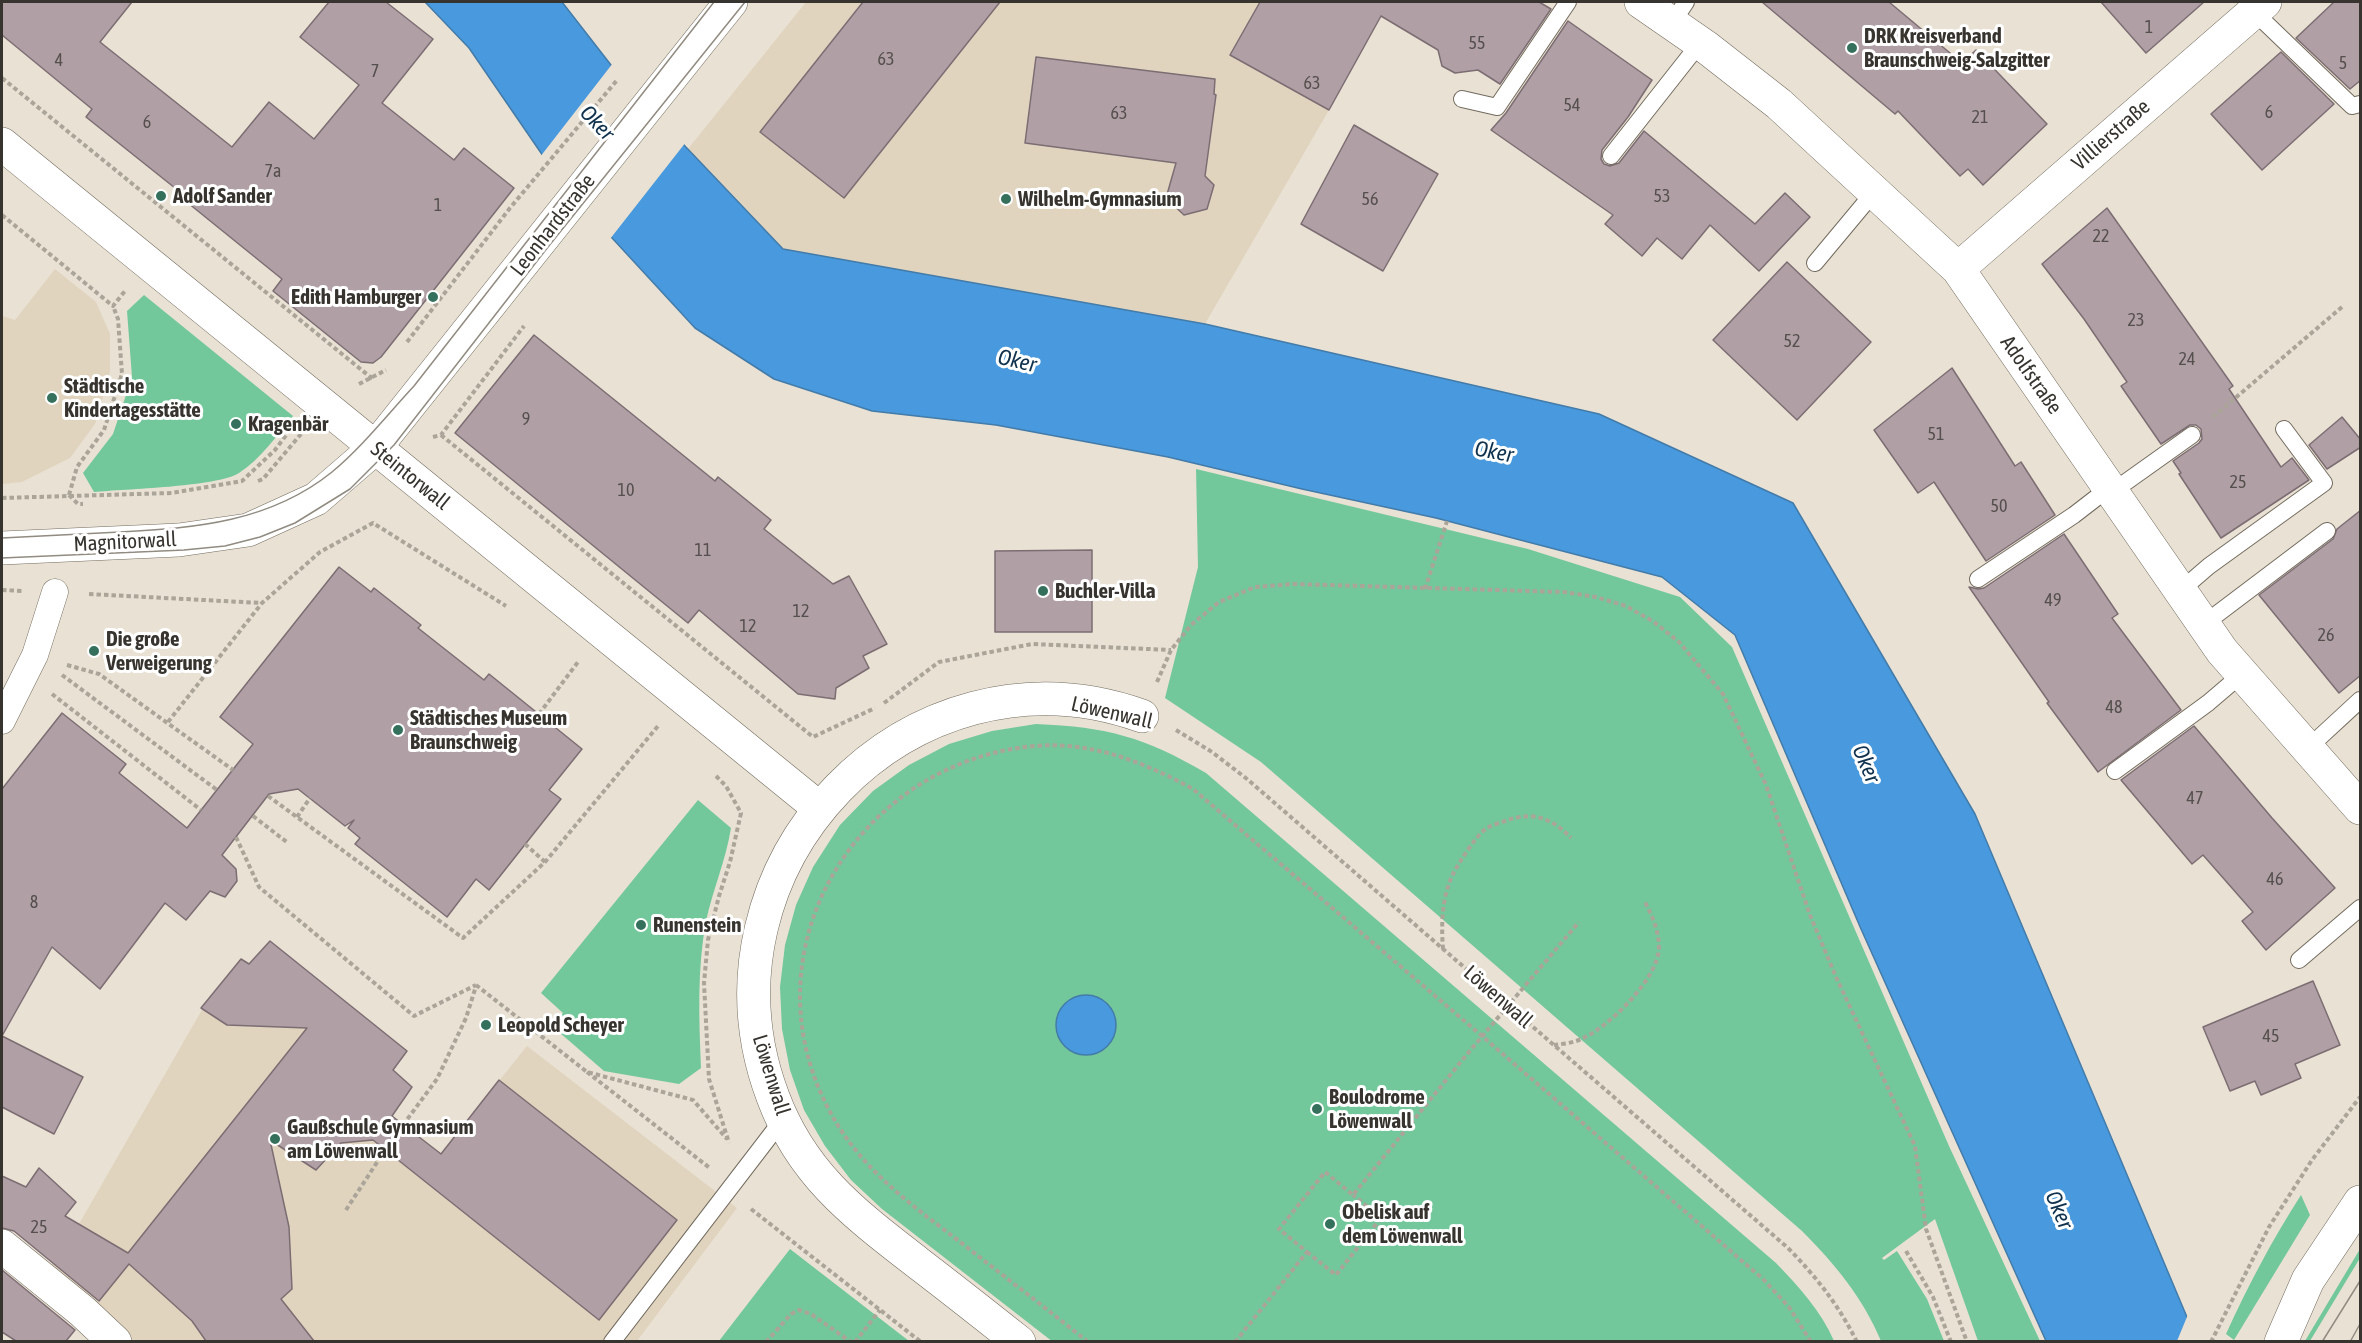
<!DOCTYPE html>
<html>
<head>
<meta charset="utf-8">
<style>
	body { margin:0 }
	#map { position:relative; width:2362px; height:1343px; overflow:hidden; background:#e9e1d3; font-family:"Asap Condensed",sans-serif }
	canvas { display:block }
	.frame { position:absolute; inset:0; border:3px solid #37342f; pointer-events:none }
</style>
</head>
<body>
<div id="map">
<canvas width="2362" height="1343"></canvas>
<div class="frame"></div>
</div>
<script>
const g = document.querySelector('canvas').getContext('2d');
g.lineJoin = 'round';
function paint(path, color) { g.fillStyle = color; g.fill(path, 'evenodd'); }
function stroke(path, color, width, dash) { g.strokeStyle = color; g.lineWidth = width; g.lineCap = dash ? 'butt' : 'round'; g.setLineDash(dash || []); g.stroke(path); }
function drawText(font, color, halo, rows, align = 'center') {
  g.font = font + ' "Asap Condensed",sans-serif'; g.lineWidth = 6; g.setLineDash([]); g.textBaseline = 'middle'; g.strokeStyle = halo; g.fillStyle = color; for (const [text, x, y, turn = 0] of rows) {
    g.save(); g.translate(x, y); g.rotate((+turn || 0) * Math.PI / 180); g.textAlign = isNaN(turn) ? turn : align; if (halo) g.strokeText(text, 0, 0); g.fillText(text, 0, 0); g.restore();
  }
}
const built = new Path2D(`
	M 806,2 L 1388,2 L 1329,110 L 1205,324 L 782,249 L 688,149 Z
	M 55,269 L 96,302 L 110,334 L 110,372 L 95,424 L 70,458 L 22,482 L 2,484 L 2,316 L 15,320 Z
	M 270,941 L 407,1051 L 393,1070 L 407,1082 L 409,1092 L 392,1116 L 441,1153 L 527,1046 L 737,1208 L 637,1341 L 134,1341 L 96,1305 L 49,1268 L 79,1224 L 207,1001 L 241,959 L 249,964 Z`);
const green = new Path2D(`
	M 144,295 L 293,416 C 276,436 261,459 239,473 C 217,487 124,489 94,492 L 83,473 L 113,434 L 132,377 L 127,311 Z
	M 1196,469 L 1528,549 L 1680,597 L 1732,647 L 1949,1146 L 2040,1341 L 1978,1341 L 1935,1219 L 1882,1258 L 1884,1260 L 1897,1251 L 1927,1299 L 1944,1341 L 1881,1341 C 1863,1298 1835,1264 1802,1231 L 1261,762 L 1165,698 L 1198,567 Z
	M 1036,724 C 1108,727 1144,737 1206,773 L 1776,1263 C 1799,1287 1821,1311 1834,1341 L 1053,1342 L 882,1209 L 851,1180 L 825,1146 L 804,1110 L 790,1070 L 782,1029 L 780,987 L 785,945 L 796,905 L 813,867 L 840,825 L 873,791 L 909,765 L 949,744 L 992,731 Z
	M 698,800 L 731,828 C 726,860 713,889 706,921 C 697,970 699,1018 701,1068 L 679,1084 L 604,1071 L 552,1026 L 563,1013 L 541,993 Z
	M 2301,1195 L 2310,1215 L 2234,1340 L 2226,1334 C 2248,1286 2272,1240 2301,1195 Z
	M 790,1249 L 909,1341 L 719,1341 Z
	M 2360,1249 L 2360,1258 L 2310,1341 L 2305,1341 Z`);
const water = new Path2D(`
	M 425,2 L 562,2 L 625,83 L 783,249 L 1205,324 L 1599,414 L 1793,503 L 1975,814 L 2192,1329 L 2207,1341 L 2046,1341 L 1861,929 L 1735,635 L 1662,577 L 1436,518 L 1302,489 L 1168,457 L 996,425 L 872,411 L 774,379 L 695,328 L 601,226 L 552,169 L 469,48 Z
	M1056 1025a30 30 0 1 1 60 0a30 30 0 1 1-60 0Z`);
const pier = new Path2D(`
	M 613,63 L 627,81 L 686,142 L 610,239 L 540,157 Z
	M 2189,1312 L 2195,1327 L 2210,1342 L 2177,1341 Z`);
const building = new Path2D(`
	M 2,2 L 132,2 L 100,42 L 232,147 L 269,102 L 314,139 L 359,85 L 300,37 L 329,2 L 386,2 L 433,39 L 382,103 L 454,160 L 464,148 L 514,188 L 381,357 L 373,363 L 361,362 L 273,291 L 282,279 L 188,203 L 190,200 L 86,117 L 92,109 L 2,35 Z
	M 863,2 L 1000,2 L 844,198 L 760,132 Z
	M 1260,2 L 1539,2 L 1551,9 L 1500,84 L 1478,70 L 1455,73 L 1442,66 L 1438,50 L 1381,16 L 1329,110 L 1230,55 Z
	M 1762,2 L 1889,2 L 1962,63 L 1976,50 L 2047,124 L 1983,185 L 1968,169 L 1960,176 L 1898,111 L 1895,114 Z
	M 2101,2 L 2204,2 L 2146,53 Z
	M 2334,2 L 2361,2 L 2361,80 L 2350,89 L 2296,38 Z
	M 1568,21 L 1652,80 L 1628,117 L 1602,150 L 1601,159 L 1604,164 L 1610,166 L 1619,163 L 1644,131 L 1755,224 L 1785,193 L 1810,217 L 1759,271 L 1710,225 L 1682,259 L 1657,238 L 1642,256 L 1605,224 L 1613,215 L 1491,130 L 1506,113 Z
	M 2281,52 L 2334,104 L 2262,170 L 2211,114 Z
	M 1036,57 L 1215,79 L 1214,94 L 1216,95 L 1205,176 L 1214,185 L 1207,209 L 1184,215 L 1166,198 L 1176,163 L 1025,143 Z
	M 1354,125 L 1438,174 L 1383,271 L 1301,224 Z
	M 2107,208 L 2233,386 L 2229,389 L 2281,467 L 2292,458 L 2309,480 L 2221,538 L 2179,474 L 2181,473 L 2173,461 L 2199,443 L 2202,439 L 2201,429 L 2196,425 L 2190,425 L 2161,444 L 2121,386 L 2127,382 L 2084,319 L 2042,264 Z
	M 1787,262 L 1871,342 L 1797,420 L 1713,340 Z
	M 534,335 L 715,481 L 718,477 L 771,520 L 764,529 L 833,584 L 849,576 L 887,644 L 863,656 L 869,668 L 836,688 L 835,699 L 798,694 L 699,610 L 688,623 L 455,433 Z
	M 1952,368 L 2015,466 L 2021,462 L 2055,515 L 1986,561 L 1934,482 L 1918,493 L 1874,430 Z
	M 2342,417 L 2361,440 L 2361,447 L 2327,469 L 2309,445 Z
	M 2361,510 L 2361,675 L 2339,693 L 2259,595 L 2333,539 L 2337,529 Z
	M 2064,534 L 2118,614 L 2112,618 L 2181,710 L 2098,772 L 2047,703 L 2049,702 L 1969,587 L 1978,589 L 1984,588 Z
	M 1092,550 L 1092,632 L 995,632 L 995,551 Z
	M 339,567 L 371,592 L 374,588 L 421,625 L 418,628 L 484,680 L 489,674 L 582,749 L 549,790 L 561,799 L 489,890 L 476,879 L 447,917 L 355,844 L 360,838 L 348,828 L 354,820 L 345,826 L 298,789 L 269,794 L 222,855 L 236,869 L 237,881 L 225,897 L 210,891 L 186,920 L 165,903 L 100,989 L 52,947 L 2,1036 L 83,1077 L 54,1134 L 2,1107 L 2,789 L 62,713 L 126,764 L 119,773 L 187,828 L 253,744 L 220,717 Z
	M 2194,726 L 2272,818 L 2335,888 L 2266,950 L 2242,921 L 2253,912 L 2203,855 L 2192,864 L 2121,780 Z
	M 270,941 L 407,1051 L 393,1070 L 412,1087 L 392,1116 L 441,1154 L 499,1080 L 677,1220 L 599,1320 L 373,1140 L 341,1143 L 316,1170 L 270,1140 L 289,1227 L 292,1289 L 281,1299 L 314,1341 L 206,1341 L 192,1321 L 129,1264 L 99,1301 L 14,1231 L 2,1228 L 2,1176 L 26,1187 L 39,1168 L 76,1202 L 65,1216 L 128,1253 L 307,1028 L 227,1025 L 201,1008 L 241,959 L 249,964 Z
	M 2313,981 L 2340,1045 L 2295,1064 L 2301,1078 L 2261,1095 L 2255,1081 L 2230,1091 L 2203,1027 Z
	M 2,1270 L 75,1330 L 66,1341 L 16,1341 L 2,1332 Z`);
const path = new Path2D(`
	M 2,78 L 374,380
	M 2,215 L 113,306 L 125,291
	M 407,342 L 510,208 L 618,79
	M 359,384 L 386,370
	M 2213,417 L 2342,307
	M 441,435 L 813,737 L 875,708
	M 433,437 L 441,435 L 524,326
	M 258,481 L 263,479 L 301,434
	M 69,495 L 78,504 L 83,504
	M 69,495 L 77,467 L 104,430 L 122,374 L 118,319 L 113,306
	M 2,498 L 172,493 L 242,481 L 275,450 L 293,426
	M 1425,589 L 1447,521
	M 2,590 L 22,591
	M 89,594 L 261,603
	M 67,665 L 99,674 L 233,770
	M 62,675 L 217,790
	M 1157,682 L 1171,650 L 1191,625 L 1219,602 L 1255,587 L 1294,584 L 1564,592 L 1596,597 L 1626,606 L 1654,622 L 1679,642 L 1723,694 L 1766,785 L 1810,915 L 1836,977 L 1915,1146 L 1926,1229 L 1967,1342
	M 52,694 L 201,810
	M 884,703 L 939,662 L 1032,644 L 1171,650
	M 539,714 L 578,662
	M 168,722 L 262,603 L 320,552 L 373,523 L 506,606
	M 1176,730 L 1212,752 L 1247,779 L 1788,1248 C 1817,1278 1838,1304 1857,1342
	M 716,776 L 726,786 L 741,813 L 730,862 L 719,896 L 708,940 L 704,983 L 709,1079 L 729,1143
	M 268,796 L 463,938 L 545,862 L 658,726
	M 253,816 L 288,843
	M 297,817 L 310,798
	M 236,837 L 259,887 L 414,1016 L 476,985
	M 525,844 L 545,862
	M 1443,949 C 1441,923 1442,895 1454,872 C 1460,861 1477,834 1487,828 C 1492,825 1499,823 1505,821 C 1532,811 1551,817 1571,838
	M 476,985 L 587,1072 L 693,1100 L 727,1139
	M 1554,1045 C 1562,1044 1573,1043 1581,1039 C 1608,1028 1658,979 1659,948 C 1659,930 1652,916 1644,900
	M 587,1072 L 711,1169
	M 403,1125 L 437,1079 L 466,1018 L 476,986
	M 751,1209 L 921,1342
	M 346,1210 L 385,1150
	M 1906,1251 L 1933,1297 L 1951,1342
	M 1307,1252 L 1336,1275 L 1381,1218 L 1353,1195
	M 766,1342 L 791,1314 L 799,1310 L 811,1314 L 851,1342
	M 855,1342 L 880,1310
	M 1088,1342 C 1047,1309 1005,1277 964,1245 C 907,1201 856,1167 824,1100 C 748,941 862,762 1034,746 C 1091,741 1144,762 1193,789 L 1482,1036 L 1763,1279 L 1789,1307 L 1811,1342
	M 1235,1342 L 1307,1252 L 1279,1229 L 1325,1172 L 1353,1195 L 1468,1053 L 1579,922
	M 2211,1342 L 2269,1227 L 2312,1160 L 2360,1097`);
const service = new Path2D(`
	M 2250,8 L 2352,106 L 2360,104
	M 1672,23 L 1686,2
	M 1462,99 L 1497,107 L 1568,2
	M 1611,156 L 1700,43
	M 1815,263 L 1875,191
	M 2112,492 L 2192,435
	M 1978,579 L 2074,515 L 2109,488
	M 2180,591 L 2209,566 L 2324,483 L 2284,429
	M 2204,624 L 2327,531
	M 2308,748 L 2360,700
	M 2115,771 L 2208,703 L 2242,674
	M 2299,960 L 2360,908
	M 612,1342 L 783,1119`);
const pedestrian = new Path2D(`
	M 2,721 L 35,655 L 55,592`);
const minor = new Path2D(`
	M 1641,2 L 1706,47 L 1779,104 L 1958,269 L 2222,651 L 2360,808
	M 2,144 L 819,808
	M 1958,269 L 2265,2
	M 2,548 L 179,540 L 248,530 L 316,499 L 375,448
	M 2,1246 L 82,1311 L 115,1342
	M 1019,1342 C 985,1315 952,1289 918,1263 C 855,1214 802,1175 773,1097 C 686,867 909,633 1142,716`);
const tertiary = new Path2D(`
	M 375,448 L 731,2`);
const secondary = new Path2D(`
	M 2281,1342 L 2308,1280 L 2360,1202`);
const tram = new Path2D(`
	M 2,538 C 41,536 81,534 120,532 C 196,528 270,522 332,472 C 363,446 387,415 414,386 L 714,2
	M 2,558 L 184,550 L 225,546 L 260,537 L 295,523 L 350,489 L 394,445 L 548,247 L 745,2
	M 2322,1342 L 2360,1281
	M 2350,1342 L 2360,1324`);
const markers = [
	[1852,48,6,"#34705b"],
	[161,196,6,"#34705b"],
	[1006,199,6,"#34705b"],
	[433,297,6,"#34705b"],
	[52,398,6,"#34705b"],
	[236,424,6,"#34705b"],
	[1043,591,6,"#34705b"],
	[94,651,6,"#34705b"],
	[398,730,6,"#34705b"],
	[641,925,6,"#34705b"],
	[486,1025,6,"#34705b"],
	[1317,1109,6,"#34705b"],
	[275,1139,6,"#34705b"],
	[1330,1224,6,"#34705b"]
];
const numberNames = [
	["1",2149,27],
	["55",1477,43],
	["63",886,59],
	["4",59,60],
	["5",2343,63],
	["7",375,71],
	["63",1312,83],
	["54",1572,105],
	["6",2269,112],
	["63",1119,113],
	["21",1980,117],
	["6",147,122],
	["7a",273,171],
	["53",1662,196],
	["56",1370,199],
	["1",438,205],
	["22",2101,236],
	["23",2136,320],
	["52",1792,341],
	["24",2187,359],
	["9",526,419],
	["51",1936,434],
	["25",2238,482],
	["10",626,490],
	["50",1999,506],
	["11",703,550],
	["49",2053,600],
	["12",801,611],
	["12",748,626],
	["26",2326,635],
	["48",2114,707],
	["47",2195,798],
	["46",2275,879],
	["8",34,902],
	["45",2271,1036],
	["25",39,1227]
];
const poiNames = [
	["DRK Kreisverband",1864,36],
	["Braunschweig-Salzgitter",1864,60],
	["Adolf Sander",173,196],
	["Wilhelm-Gymnasium",1018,199],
	["Edith Hamburger",421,297,"right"],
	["Städtische",64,386],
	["Kindertagesstätte",64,410],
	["Kragenbär",248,424],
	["Buchler-Villa",1055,591],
	["Die große",106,639],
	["Verweigerung",106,663],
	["Städtisches Museum",410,718],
	["Braunschweig",410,742],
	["Runenstein",653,925],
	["Leopold Scheyer",498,1025],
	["Boulodrome",1329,1097],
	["Löwenwall",1329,1121],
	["Gaußschule Gymnasium",287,1127],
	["am Löwenwall",287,1151],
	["Obelisk auf",1342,1212],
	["dem Löwenwall",1342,1236]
];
const streetNames = [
	["Villierstraße",2111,135,-41],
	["Leonhardstraße",553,225,-52],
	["Adolfstraße",2031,375,55],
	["Steintorwall",410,476,39],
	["Magnitorwall",125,542,-3],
	["Löwenwall",1112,713,13],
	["Löwenwall",1498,997,41],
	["Löwenwall",771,1075,73]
];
const waterNames = [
	["Oker",597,123,47],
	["Oker",1017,361,13],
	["Oker",1494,452,11],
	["Oker",1866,764,67],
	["Oker",2059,1210,67]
];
paint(built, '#e0d4bf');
paint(green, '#72c89a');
paint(water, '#4899dd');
stroke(water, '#437ba9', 1.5);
paint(pier, '#e9e1d3');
paint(building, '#b0a0a6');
stroke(building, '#7c6d73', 1.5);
stroke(service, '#736b5f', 18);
stroke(pedestrian, '#736b5f', 27);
stroke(minor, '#736b5f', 34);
stroke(tertiary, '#736b5f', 34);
stroke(secondary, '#736b5f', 34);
stroke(path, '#aaa499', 4, [4.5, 3]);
stroke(service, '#fff', 16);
stroke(pedestrian, '#fff', 26);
stroke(minor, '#fff', 33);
stroke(tertiary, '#fff', 33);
stroke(secondary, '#fff', 33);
stroke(tram, '#918b81', 1.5);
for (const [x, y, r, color] of markers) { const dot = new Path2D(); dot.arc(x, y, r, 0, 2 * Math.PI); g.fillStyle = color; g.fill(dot); stroke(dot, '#fff', 2); }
drawText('18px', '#554f4d', null, numberNames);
drawText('bold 21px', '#37342f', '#fff', poiNames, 'left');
drawText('21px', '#37342f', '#fff', streetNames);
drawText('italic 22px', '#10324e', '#fff', waterNames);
</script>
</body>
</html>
